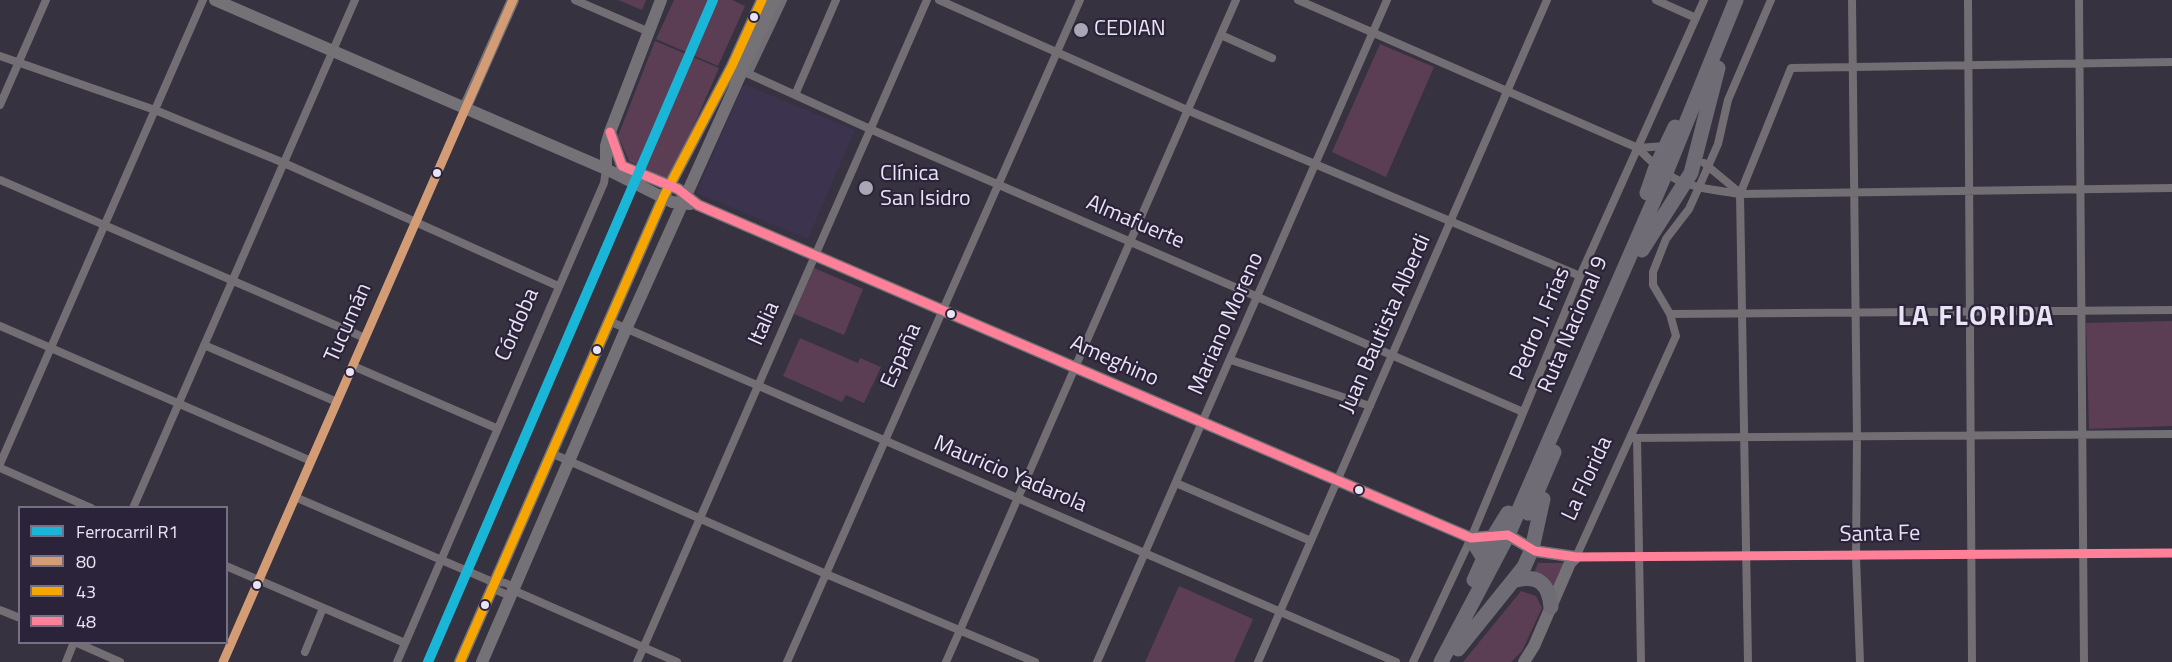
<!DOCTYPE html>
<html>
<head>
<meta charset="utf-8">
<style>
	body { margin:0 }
	#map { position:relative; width:2172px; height:662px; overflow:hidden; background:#36323f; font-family:"Titillium Web",sans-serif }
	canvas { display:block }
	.legend { position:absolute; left:18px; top:506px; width:210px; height:138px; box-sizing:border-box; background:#2a233a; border:2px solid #767084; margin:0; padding:8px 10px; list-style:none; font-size:18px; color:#e9e4f4 }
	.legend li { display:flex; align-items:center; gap:12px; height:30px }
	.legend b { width:30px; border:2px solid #767084 }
</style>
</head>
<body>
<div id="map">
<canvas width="2172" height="662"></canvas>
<ul class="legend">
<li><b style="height:8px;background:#1ab6d8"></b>Ferrocarril R1</li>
<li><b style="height:8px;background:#d39c74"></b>80</li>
<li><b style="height:8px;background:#f7a600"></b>43</li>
<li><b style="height:8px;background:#ff8098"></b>48</li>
</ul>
</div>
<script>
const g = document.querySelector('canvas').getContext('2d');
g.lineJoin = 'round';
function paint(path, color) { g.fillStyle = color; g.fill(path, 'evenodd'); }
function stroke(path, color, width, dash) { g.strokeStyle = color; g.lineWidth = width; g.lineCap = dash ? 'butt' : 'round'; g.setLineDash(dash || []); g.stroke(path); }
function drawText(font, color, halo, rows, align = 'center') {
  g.font = font + ' "Titillium Web",sans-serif'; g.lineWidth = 4.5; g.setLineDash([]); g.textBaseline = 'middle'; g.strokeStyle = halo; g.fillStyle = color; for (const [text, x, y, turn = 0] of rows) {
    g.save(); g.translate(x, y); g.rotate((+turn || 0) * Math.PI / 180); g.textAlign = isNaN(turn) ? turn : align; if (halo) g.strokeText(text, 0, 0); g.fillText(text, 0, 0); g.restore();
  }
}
const built = new Path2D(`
	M 746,85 L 855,130 L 808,239 L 696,193 L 742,87 Z`);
const green = new Path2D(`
	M 618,0 L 646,0 L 642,10 Z
	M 674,0 L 732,0 L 745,6 L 718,66 L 656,39 Z
	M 655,41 L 719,68 L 669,182 L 629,161 L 618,136 Z
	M 1380,44 L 1434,67 L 1386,177 L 1332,152 Z
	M 814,268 L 863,289 L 844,335 L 794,314 Z
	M 2172,321 L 2172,426 L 2089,429 L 2086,323 Z
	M 800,338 L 858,363 L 860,358 L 881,367 L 864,403 L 846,395 L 842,402 L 783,376 Z
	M 1538,563 L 1567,563 L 1556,592 L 1534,573 Z
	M 1179,586 L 1253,619 L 1234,662 L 1145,662 Z
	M 1521,591 L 1536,596 L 1542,608 L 1522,651 L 1511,662 L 1463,662 Z`);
const street = new Path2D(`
	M 575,0 L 647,31
	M 939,0 L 1187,110 L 1580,276
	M 1298,0 L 1638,148 C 1674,187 1690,186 1740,194 L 2172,188
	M 1656,0 L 1696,18
	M 1771,0 L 1728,100 L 1718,144 L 1699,187 L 1689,209 L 1666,239 L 1653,272 L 1653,285 L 1670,314 L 1676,336 L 1576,557 L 2172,553
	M 1852,0 L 1857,436 L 1856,557 L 1860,662
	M 1968,0 L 1972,662
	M 2079,0 L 2084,662
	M 1221,35 L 1272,58
	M 0,56 L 155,110 L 284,163 L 558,286
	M 738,69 L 870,129 L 1523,412
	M 748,74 L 783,0
	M 795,95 L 836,0
	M 0,105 L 46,0
	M 1638,148 L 1665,146
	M 1704,163 L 1740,193
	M 0,180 L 365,338
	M 1670,314 L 2172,310
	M 609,321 L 1396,662
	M 0,326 L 311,461
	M 204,345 L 337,402
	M 1231,360 L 1370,406
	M 353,366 L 496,428
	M 1630,438 L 2172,434
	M 1637,438 L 1641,662
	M 551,453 L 826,574 L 1035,662
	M 0,464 L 203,0
	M 0,468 L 91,508
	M 1176,483 L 1311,541
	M 295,497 L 495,583 C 504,581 510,583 515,591 L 677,662
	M 133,508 L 355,0
	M 226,566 L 405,643
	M 495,583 L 496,590 L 508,595 L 514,592
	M 0,610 L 20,618
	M 75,642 L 120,662
	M 305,652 L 323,608
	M 66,662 L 74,642
	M 223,662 L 465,108
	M 397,662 L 604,183 L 606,169
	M 637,662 L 927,0
	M 787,662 L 1080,0
	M 946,662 L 1236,0
	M 1097,662 L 1387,0
	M 1258,662 L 1547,0
	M 1413,662 L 1471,538 L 1580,276 L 1704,0
	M 1748,662 L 1740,194 L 1791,68 L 2172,62`);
const secondary = new Path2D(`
	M 215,0 L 606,169 L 672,202 L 690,204
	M 465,108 L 513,0
	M 610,132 L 622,166 L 678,189 L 698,205 L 1471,538 L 1508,535 L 1535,551 L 1576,557
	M 606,169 L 606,146 L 610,132 L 661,0
	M 460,662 L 664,196 L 732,66 L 762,0
	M 482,662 L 626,329 L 774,0
	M 1524,662 L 1534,646 L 1570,563 L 1576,557`);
const highway = new Path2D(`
	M 1647,193 L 1656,167 L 1675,127
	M 1642,250 L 1691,173 L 1718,68
	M 1528,513 L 1554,452
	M 1471,538 L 1484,559
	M 1474,580 L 1495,534 L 1508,513
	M 1516,580 C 1539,574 1549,585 1551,607
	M 1458,649 L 1524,567 L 1532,549 L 1543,499
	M 1441,662 L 1508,535 L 1665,175 L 1736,0`);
const bus1 = new Path2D(`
	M 223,662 L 513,0`);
const bus2 = new Path2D(`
	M 460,662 L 664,196 L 732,66 L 762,0`);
const bus3 = new Path2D(`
	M 610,132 L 622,166 L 678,189 L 698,205 L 1471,538 L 1508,535 L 1535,551 L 1576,557 L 2172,553`);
const rail1 = new Path2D(`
	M 428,662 L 713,0`);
const markers = [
	[754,17,5,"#e9e4f4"],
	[1081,30,8,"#aaa6b5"],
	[437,173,5,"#e9e4f4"],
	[866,188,8,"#aaa6b5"],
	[951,314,5,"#e9e4f4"],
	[597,350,5,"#e9e4f4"],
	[350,372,5,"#e9e4f4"],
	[1359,490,5,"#e9e4f4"],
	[257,585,5,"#e9e4f4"],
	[485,605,5,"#e9e4f4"]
];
const poiNames = [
	["CEDIAN",1094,30],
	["Clínica",880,175],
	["San Isidro",880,200]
];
const streetNames = [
	["Almafuerte",1135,223,23],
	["Tucumán",349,323,-66],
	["Italia",765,324,-66],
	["Mariano Moreno",1227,324,-66],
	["Juan Bautista Alberdi",1386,324,-66],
	["Pedro J. Frías",1541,324,-67],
	["Córdoba",518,325,-66],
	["Ruta Nacional 9",1574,325,-67],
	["España",902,356,-66],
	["Ameghino",1114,362,24],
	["Mauricio Yadarola",1010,475,23],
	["La Florida",1588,479,-65],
	["Santa Fe",1880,535,-1]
];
const districtNames = [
	["LA FLORIDA",1976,318]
];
paint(built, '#3c334f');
paint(green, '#5c3e54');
stroke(street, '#726e73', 8);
stroke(secondary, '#747177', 12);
stroke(highway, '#706c75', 15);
stroke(bus1, '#d39c74', 9);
stroke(bus2, '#f7a600', 9);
stroke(bus3, '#ff8098', 9);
stroke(rail1, '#1ab6d8', 10);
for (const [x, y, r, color] of markers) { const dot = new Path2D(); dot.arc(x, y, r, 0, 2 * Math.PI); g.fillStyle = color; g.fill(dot); stroke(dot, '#2a233a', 2); }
drawText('22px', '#e9e4f4', '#2a233a', poiNames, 'left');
drawText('22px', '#e9e4f4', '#2a233a', streetNames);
g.letterSpacing = '1.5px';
drawText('bold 28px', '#e9e4f4', '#2a233a', districtNames);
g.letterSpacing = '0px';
</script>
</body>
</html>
